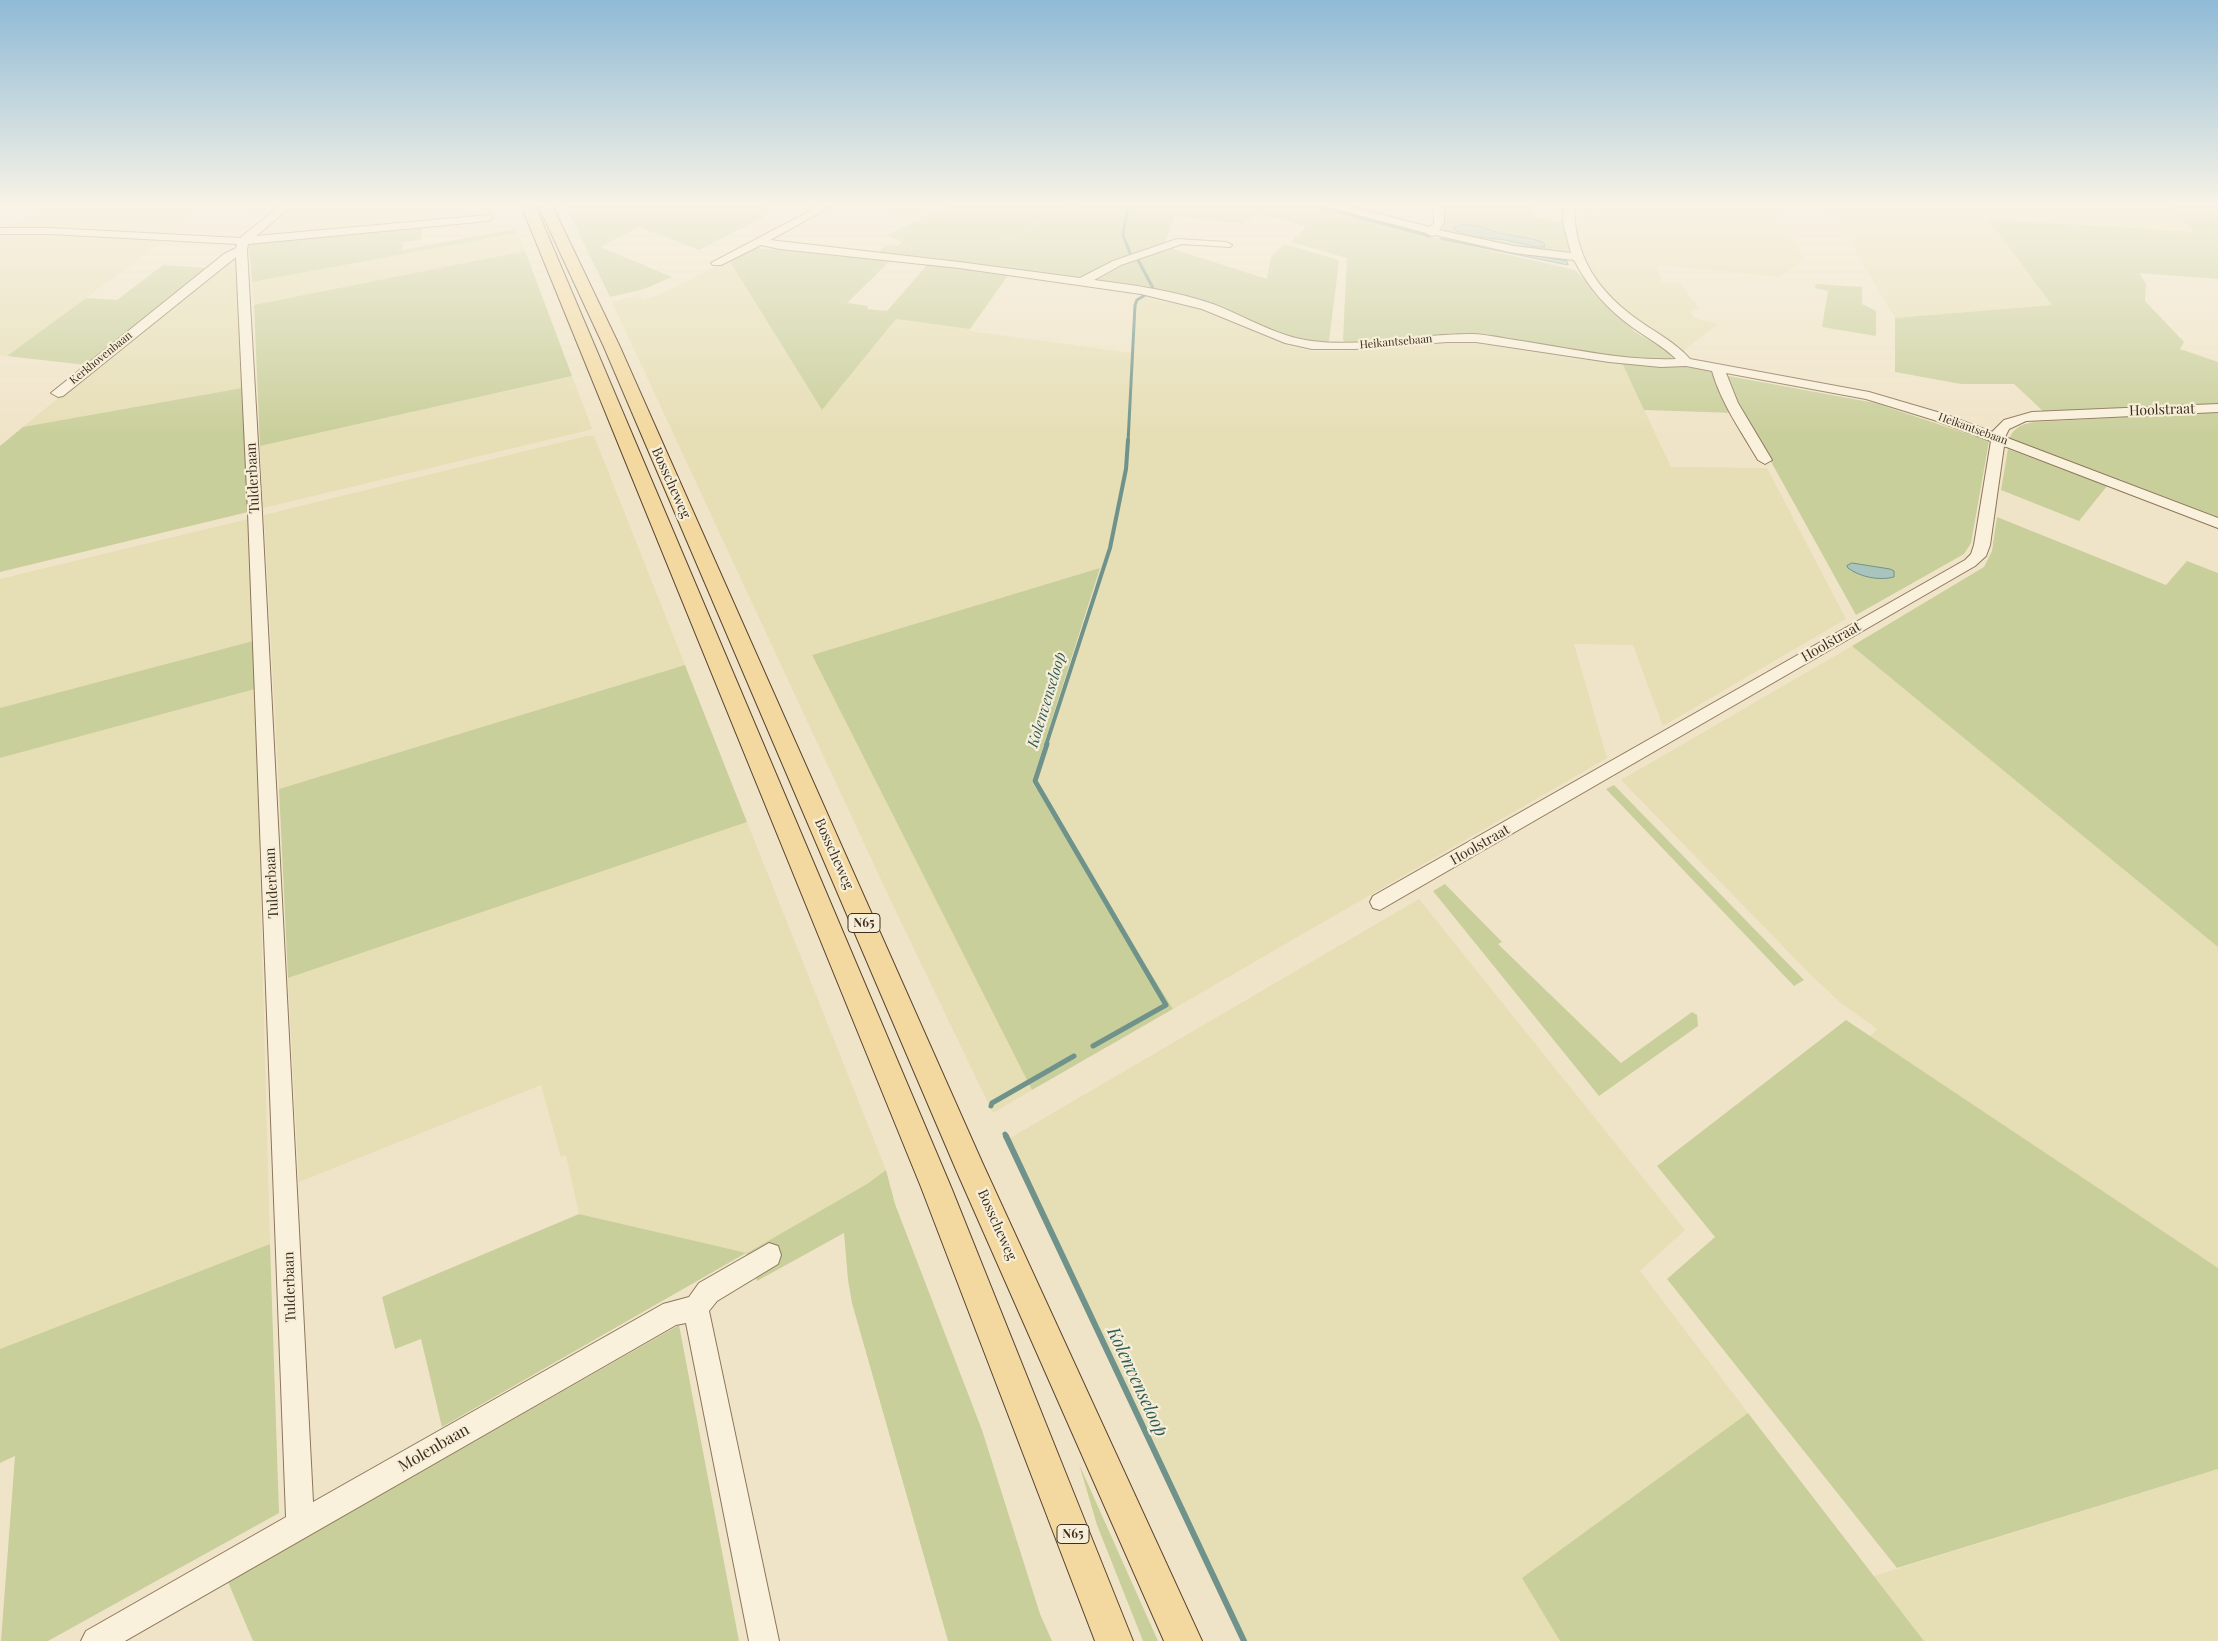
<!DOCTYPE html>
<html>
<head>
<meta charset="utf-8">
<style>
	body { margin:0 }
	canvas { display:block; background:#f0e4c8 }
</style>
</head>
<body>
<canvas width="2218" height="1641"></canvas>
<script>
const g = document.querySelector('canvas').getContext('2d');
g.lineJoin = 'round';
function paint(path, color) { g.fillStyle = color; g.fill(path, 'evenodd'); }
function stroke(path, color, width, dash) { g.strokeStyle = color; g.lineWidth = width; g.lineCap = dash ? 'butt' : 'round'; g.setLineDash(dash || []); g.stroke(path); }
function drawText(font, color, halo, rows, align = 'center') {
  g.font = font + ' "Playfair Display",serif'; g.lineWidth = 4.5; g.setLineDash([]); g.textBaseline = 'middle'; g.strokeStyle = halo; g.fillStyle = color; for (const [text, x, y, turn = 0] of rows) {
    g.save(); g.translate(x, y); g.rotate((+turn || 0) * Math.PI / 180); g.textAlign = isNaN(turn) ? turn : align; if (halo) g.strokeText(text, 0, 0); g.fillText(text, 0, 0); g.restore();
  }
}
const farmland = new Path2D(`
	M 50,205 L 286,205 L 270,218 L 242,217 L 248,212 L 205,208 L 167,234 L 4,228 Z
	M 297,205 L 506,205 L 508,213 L 274,236 L 263,233 Z
	M 862,205 L 943,205 L 909,222 Z
	M 1623,205 L 2169,205 L 2195,232 L 1989,219 L 2052,305 L 1895,318 L 1834,215 L 1779,211 L 1804,260 L 1779,277 L 1657,265 L 1662,282 L 1680,283 L 1700,309 L 1690,310 L 1694,318 L 1718,324 L 1683,351 L 1647,329 L 1618,305 L 1597,283 L 1588,269 L 1578,239 L 1579,209 L 1584,208 L 1624,210 Z
	M 0,233 L 79,235 L 166,239 L 7,356 L 0,355 Z
	M 518,233 L 525,251 L 254,305 L 252,282 Z
	M 235,254 L 242,388 L 23,427 L 142,329 Z
	M 729,260 L 822,410 L 896,319 L 970,329 L 969,331 L 1132,353 L 1135,301 L 1145,295 L 1196,307 L 1290,346 L 1312,351 L 1347,351 L 1422,344 L 1474,341 L 1578,359 L 1622,363 L 1671,467 L 1767,468 L 1846,619 L 1663,726 L 1633,645 L 1574,644 L 1607,758 L 1173,1009 L 1032,782 L 1091,602 L 1100,568 L 812,655 L 1032,1090 L 993,1113 L 890,899 L 612,302 L 639,295 L 643,300 L 658,295 Z
	M 572,376 L 592,429 L 589,430 L 263,508 L 260,446 Z
	M 587,436 L 594,436 L 685,665 L 279,789 L 264,515 Z
	M 248,519 L 253,641 L 0,708 L 0,579 Z
	M 1852,646 L 2218,947 L 2218,1268 L 1870,1037 L 1877,1029 L 1841,1003 L 1810,974 L 1621,780 Z
	M 255,689 L 270,1244 L 0,1349 L 0,758 Z
	M 747,822 L 886,1170 L 867,1184 L 747,1253 L 579,1214 L 566,1155 L 561,1157 L 541,1085 L 299,1182 L 288,978 Z
	M 1419,899 L 1685,1230 L 1640,1271 L 1748,1413 L 1523,1578 L 1560,1641 L 1242,1641 L 1005,1141 Z
	M 2218,1469 L 2218,1641 L 1924,1641 L 1874,1576 Z`);
const green = new Path2D(`
	M 565,205 L 772,205 L 758,212 L 766,216 L 699,250 L 639,227 L 600,247 L 672,277 L 644,289 L 610,297 Z
	M 949,205 L 1072,205 L 977,255 L 1074,205 L 1313,205 L 1439,239 L 1575,270 L 1635,332 L 1667,351 L 1673,359 L 1658,361 L 1612,356 L 1494,338 L 1346,343 L 1343,340 L 1347,258 L 1291,242 L 1306,227 L 1257,212 L 1243,224 L 1175,216 L 1164,244 L 1131,254 L 1134,259 L 1170,248 L 1267,279 L 1271,257 L 1284,244 L 1335,259 L 1339,261 L 1329,341 L 1326,343 L 1291,338 L 1232,314 L 1092,280 L 878,252 L 887,245 L 968,254 L 897,246 L 903,242 L 887,235 Z
	M 1442,205 L 1534,205 L 1532,217 L 1565,222 L 1569,250 L 1564,253 L 1499,245 L 1443,231 ZM 1481,227 L 1502,234 L 1539,241 L 1541,248 L 1486,238 Z
	M 2169,205 L 2218,205 L 2218,279 L 2139,273 L 2146,284 L 2145,301 L 2184,342 L 2180,349 L 2218,362 L 2218,403 L 2200,406 L 2043,411 L 2014,384 L 1961,384 L 1895,372 L 1895,318 L 2052,305 L 1988,219 L 2194,232 Z
	M 423,227 L 421,240 L 403,242 L 402,250 L 516,229 L 518,233 L 252,282 L 249,246 L 254,243 Z
	M 755,248 L 891,260 L 847,303 L 868,306 L 867,309 L 887,311 L 928,264 L 1009,274 L 970,329 L 896,319 L 822,410 L 729,260 Z
	M 525,251 L 572,376 L 260,446 L 254,305 Z
	M 163,265 L 206,268 L 86,365 L 7,356 L 86,298 L 117,300 Z
	M 1816,284 L 1862,287 L 1862,304 L 1876,311 L 1876,336 L 1822,327 L 1828,291 L 1815,288 Z
	M 1622,363 L 1693,368 L 1712,372 L 1734,413 L 1644,410 Z
	M 1723,375 L 1875,403 L 1989,441 L 1971,543 L 1964,554 L 1856,615 ZM 1852,563 L 1890,569 L 1894,571 L 1894,577 C 1876,582 1865,574 1852,563 Z
	M 242,388 L 248,512 L 0,572 L 0,446 L 23,427 Z
	M 2218,412 L 2218,521 L 2009,439 C 2014,427 2022,424 2035,422 Z
	M 2008,449 L 2107,486 L 2079,521 L 2001,490 Z
	M 1997,517 L 2166,585 L 2187,561 L 2218,573 L 2218,947 L 1852,646 L 1984,567 L 1992,551 Z
	M 1100,568 L 1032,782 L 1173,1009 L 1032,1090 L 812,655 Z
	M 253,641 L 255,689 L 0,758 L 0,708 Z
	M 685,665 L 747,822 L 288,978 L 279,789 Z
	M 1614,785 L 1804,980 L 1794,986 L 1606,789 Z
	M 1445,884 L 1502,942 L 1498,944 L 1621,1063 L 1692,1012 L 1697,1015 L 1698,1026 L 1599,1096 L 1433,891 Z
	M 1846,1020 L 2218,1268 L 2218,1469 L 1897,1568 L 1667,1279 L 1715,1237 L 1657,1166 Z
	M 886,1170 L 895,1204 L 982,1430 L 1040,1614 L 1052,1641 L 948,1641 L 852,1303 L 848,1280 L 844,1233 L 757,1281 L 746,1253 L 442,1427 L 421,1339 L 395,1349 L 382,1297 L 579,1214 L 747,1253 L 867,1184 Z
	M 270,1244 L 279,1513 L 48,1641 L 1,1641 L 15,1456 L 0,1463 L 0,1349 Z
	M 679,1325 L 739,1641 L 253,1641 L 228,1582 Z
	M 1748,1413 L 1924,1641 L 1560,1641 L 1522,1578 Z
	M 1079,1464 L 1158,1641 L 1143,1641 L 1097,1525 Z`);
const water = new Path2D(`
	M 1461,225 C 1477,223 1489,231 1504,234 C 1517,237 1531,237 1544,243 L 1545,247 L 1536,247 L 1505,240 L 1469,236 L 1455,230 L 1454,228 Z
	M 1441,238 L 1490,249 L 1563,260 L 1567,261 L 1568,265 L 1440,239 Z
	M 1852,563 L 1890,569 L 1894,571 L 1894,577 C 1879,581 1860,577 1848,568 L 1847,566 Z`);
const streamFar3 = new Path2D(`
	M 1128,205 L 1123,235 L 1130,253
	M 1313,205 L 1430,236
	M 1137,258 L 1153,288
	M 1128,442 L 1135,305 L 1137,300 L 1145,295`);
const streamFar2 = new Path2D(`
	M 1046,745 L 1110,548 L 1126,469 L 1128,440`);
const streamFar1 = new Path2D(`
	M 1047,744 L 1035,781 L 1166,1005 L 1093,1046
	M 991,1106 L 992,1103 L 1074,1056
	M 1005,1134 L 1006,1137`);
const stream = new Path2D(`
	M 1006,1136 L 1244,1641`);
const minor = new Path2D(`
	M 281,205 L 293,205 L 256,236 L 488,215 L 493,218 L 488,221 L 248,244 L 247,250 L 262,513 L 313,1502 L 663,1304 L 689,1297 L 699,1283 L 769,1243 L 778,1246 L 781,1255 L 778,1264 L 717,1301 L 709,1311 L 779,1641 L 749,1641 L 686,1323 L 676,1325 L 125,1641 L 81,1641 L 86,1631 L 286,1517 L 248,513 L 236,257 L 63,396 L 58,397 L 51,393 L 224,254 L 236,248 L 237,244 L 50,234 L 0,234 L 0,228 L 50,228 L 240,238 Z
	M 821,205 L 834,205 L 770,240 L 959,262 L 1080,278 L 1113,261 L 1177,239 L 1226,242 L 1232,245 L 1230,247 L 1182,244 L 1121,265 L 1094,280 C 1133,285 1176,291 1213,304 C 1244,316 1278,337 1312,341 C 1365,348 1420,333 1474,334 C 1490,335 1507,339 1522,341 C 1573,349 1625,361 1676,359 C 1663,346 1647,338 1632,327 C 1607,309 1588,287 1574,260 L 1514,253 L 1435,235 L 1431,236 L 1426,233 L 1328,207 L 1327,205 L 1345,205 L 1430,227 L 1434,223 L 1434,205 L 1444,205 L 1444,223 L 1439,230 L 1514,246 L 1571,253 L 1563,223 L 1564,205 L 1574,205 C 1574,258 1599,293 1641,322 C 1658,334 1676,343 1690,359 L 1869,392 L 1944,414 L 1992,432 L 2004,420 L 2032,412 L 2218,404 L 2218,412 L 2026,421 L 2009,429 L 2005,437 L 2218,518 L 2218,528 L 2004,446 L 1990,545 L 1986,556 L 1975,566 L 1380,910 L 1373,908 L 1370,902 L 1373,896 L 1965,560 L 1971,554 L 1974,545 L 1991,441 L 1934,420 L 1866,399 L 1726,373 L 1738,403 L 1772,460 L 1765,464 L 1758,460 C 1741,431 1721,403 1712,371 L 1686,366 L 1661,367 L 1609,362 L 1476,342 L 1447,342 L 1354,349 L 1312,349 L 1285,343 L 1202,309 L 1141,294 L 959,268 L 780,249 L 761,245 L 721,265 L 713,265 L 711,263 Z`);
const major = new Path2D(`
	M 521,205 L 535,205 L 951,1187 L 1133,1641 L 1095,1641 L 921,1187 Z
	M 538,205 L 552,205 L 620,347 L 982,1162 L 1202,1641 L 1164,1641 L 957,1172 L 604,347 Z`);
const farStreetnames = [
	["Heikantsebaan",1396,342,-5],
	["Kerkhovenbaan",101,358,-39],
	["Heikantsebaan",1973,429,20]
];
const shields = [
	[864,923,32],
	[1073,1534,32]
];
const shieldNames = [
	["N65",864,923],
	["N65",1073,1534]
];
const streetNames = [
	["Hoolstraat",2162,410,-2],
	["Tulderbaan",253,478,-93],
	["Bosscheweg",671,483,66],
	["Hoolstraat",1831,642,-30],
	["Hoolstraat",1480,845,-30],
	["Bosscheweg",834,854,66],
	["Tulderbaan",272,883,-93],
	["Bosscheweg",997,1225,66],
	["Tulderbaan",290,1287,-92]
];
const waterNames = [
	["Kolenvenseloop",1047,700,-73]
];
const nearStreetnames = [
	["Molenbaan",434,1448,-30]
];
const nearWaternames = [
	["Kolenvenseloop",1137,1382,65]
];
paint(farmland, '#e6deb5');
paint(green, '#c9cf9b');
paint(water, '#a9c4bc');
stroke(water, '#6f938a', 1);
stroke(streamFar3, '#6f938a', 3);
stroke(streamFar2, '#6f938a', 4);
stroke(streamFar1, '#6f938a', 5);
stroke(stream, '#6f938a', 6);
stroke(minor, '#8d765c', 2);
stroke(major, '#5b4430', 2);
paint(minor, '#faf1dc');
paint(major, '#f3d9a0');
const sky = g.createLinearGradient(0, 0, 0, 435);
sky.addColorStop(0, '#8fbad6');
sky.addColorStop(0.47, '#f8f3e6');
sky.addColorStop(1, '#f8f3e600');
g.fillStyle = sky;
g.fillRect(0, 0, 2218, 435);
drawText('11px', '#3d2e20', '#f7eed8', farStreetnames);
for (const [x, y, w] of shields) { const box = new Path2D(); box.roundRect(x - w / 2, y - 9.5, w, 19, 4); g.fillStyle = '#f7eed8'; g.fill(box); stroke(box, '#3d2e20', 1); }
drawText('bold 12px', '#3d2e20', null, shieldNames);
drawText('14px', '#3d2e20', '#f7eed8', streetNames);
drawText('italic 15px', '#2f5d5a', '#f7eed8', waterNames);
drawText('16px', '#3d2e20', '#f7eed8', nearStreetnames);
drawText('italic 18px', '#2f5d5a', '#f7eed8', nearWaternames);
</script>
</body>
</html>
